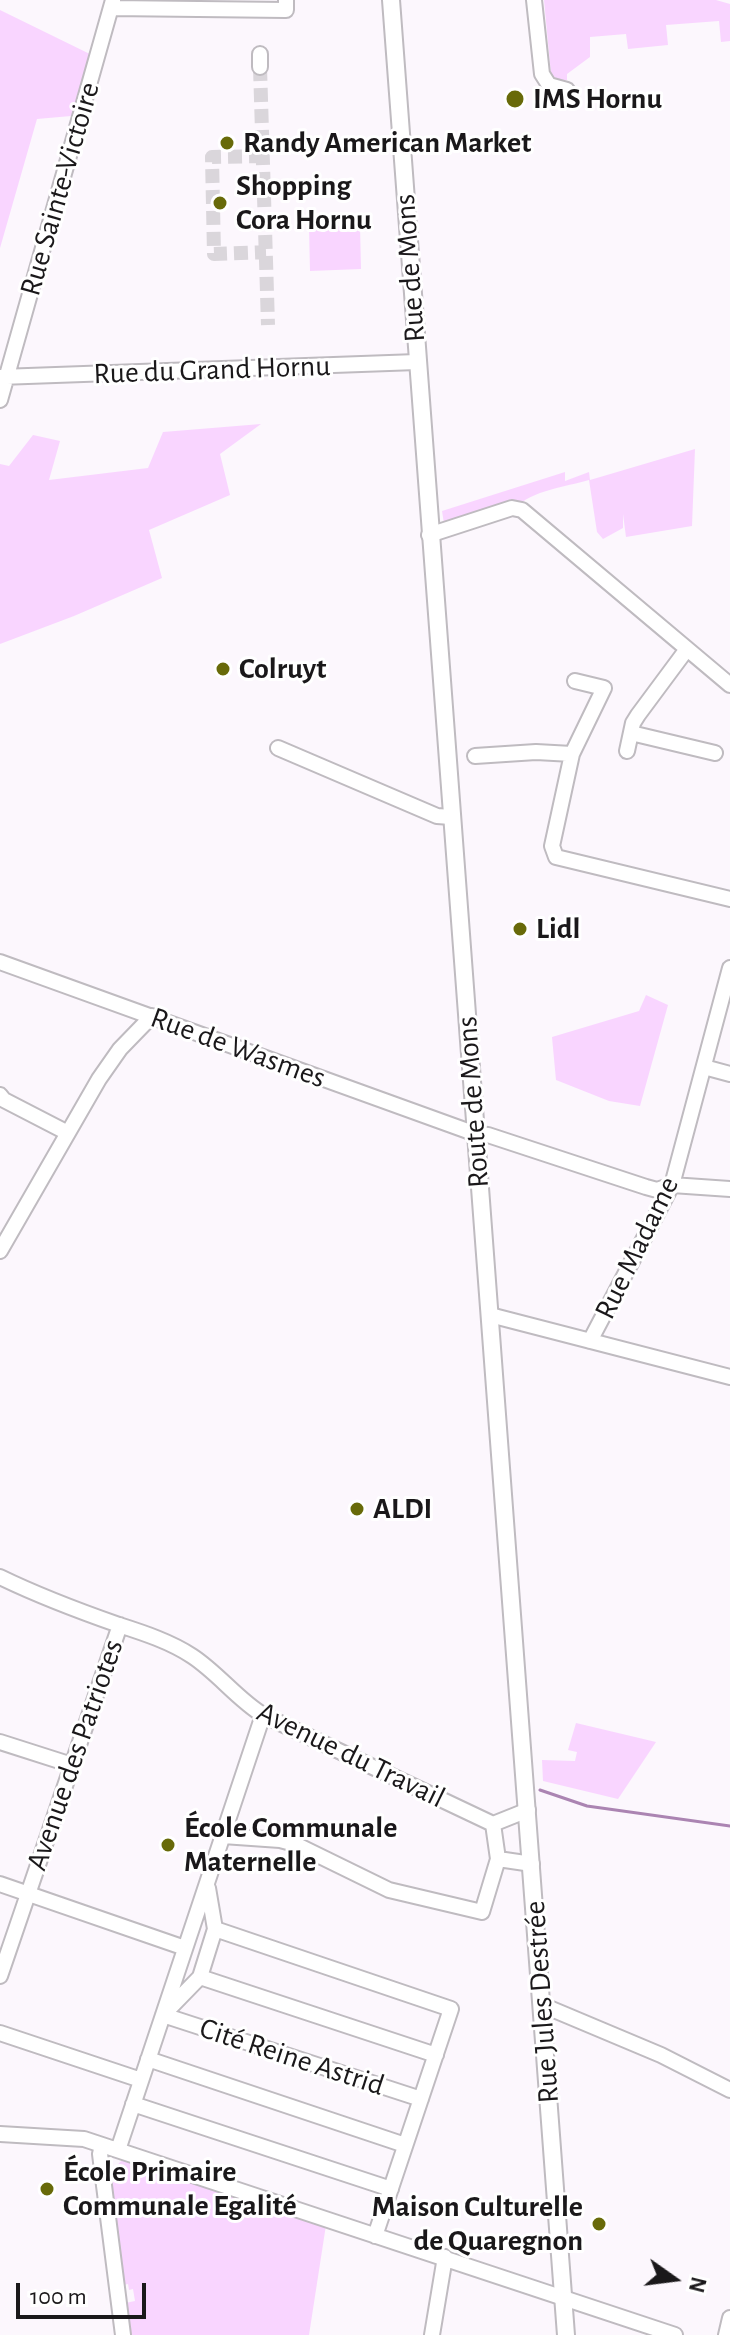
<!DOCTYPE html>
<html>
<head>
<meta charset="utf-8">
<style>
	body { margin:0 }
	#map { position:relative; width:730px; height:2335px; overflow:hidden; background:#fcf7fd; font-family:"Alegreya Sans",sans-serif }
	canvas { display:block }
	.north { position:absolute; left:634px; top:2239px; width:80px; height:80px; -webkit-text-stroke:6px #fff; paint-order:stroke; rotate:104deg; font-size:22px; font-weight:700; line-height:32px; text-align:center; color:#1a181a }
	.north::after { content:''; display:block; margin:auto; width:28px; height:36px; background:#1a181a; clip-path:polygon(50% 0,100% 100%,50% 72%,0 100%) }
	.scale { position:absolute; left:16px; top:2283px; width:130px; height:36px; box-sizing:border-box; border:4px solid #1a181a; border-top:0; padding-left:10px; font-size:24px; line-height:28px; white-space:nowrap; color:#1a181a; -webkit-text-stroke:6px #fff; paint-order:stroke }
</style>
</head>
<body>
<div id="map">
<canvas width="730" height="2335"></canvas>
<div class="north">N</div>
<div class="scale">100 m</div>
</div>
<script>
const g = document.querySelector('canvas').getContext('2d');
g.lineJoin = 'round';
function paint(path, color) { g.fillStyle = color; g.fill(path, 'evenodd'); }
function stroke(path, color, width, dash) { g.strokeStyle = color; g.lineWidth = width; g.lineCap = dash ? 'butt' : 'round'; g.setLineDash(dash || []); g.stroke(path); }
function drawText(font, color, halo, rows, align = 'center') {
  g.font = font + ' "Alegreya Sans",sans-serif'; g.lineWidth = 6; g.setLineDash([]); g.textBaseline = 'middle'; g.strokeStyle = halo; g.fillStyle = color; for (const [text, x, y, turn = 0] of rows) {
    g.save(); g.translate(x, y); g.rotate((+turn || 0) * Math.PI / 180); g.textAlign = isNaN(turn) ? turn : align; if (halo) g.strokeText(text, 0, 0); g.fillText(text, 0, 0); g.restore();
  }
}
const green = new Path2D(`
	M 544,0 L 716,0 L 730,4 L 730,41 L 721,42 L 719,21 L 666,25 L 668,45 L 628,49 L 626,34 L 590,37 L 590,57 L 567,74 L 567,80 L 558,80 L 551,74 Z
	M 0,10 L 98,58 L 78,119 L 71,116 L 37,119 L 0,248 Z
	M 360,226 L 361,269 L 310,271 L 309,227 Z
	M 261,424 L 220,454 L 230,495 L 149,530 L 162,578 L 74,616 L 0,644 L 0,464 L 9,466 L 33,435 L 60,441 L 49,480 L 148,468 L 163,432 Z
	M 695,449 L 692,526 L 626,537 L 623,514 L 623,528 L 603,539 L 597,532 L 589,480 C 565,487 533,490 515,508 L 445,530 L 442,511 L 565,472 L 565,481 L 589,472 L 590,480 Z
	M 646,995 L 668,1005 L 640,1106 L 609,1101 L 556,1080 L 552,1037 L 639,1011 Z
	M 576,1723 L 656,1742 L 618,1799 L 543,1781 L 542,1760 L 575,1761 L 577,1752 L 568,1750 Z
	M 123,2159 L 326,2225 L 309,2335 L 130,2335 L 125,2303 L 135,2301 L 133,2289 L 129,2290 L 128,2284 L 123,2285 L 108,2175 Z`);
const stream = new Path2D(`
	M 540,1790 L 587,1806 L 730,1826`);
const minorTunnel = new Path2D(`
	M 260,67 L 268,325
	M 263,156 L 212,157 L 214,254 L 266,252`);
const minor = new Path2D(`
	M 534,0 L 542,74 L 549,85 L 567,90
	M 111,8 L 286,10 L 286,0
	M 260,54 L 260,67
	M 0,377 L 417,362
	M 0,400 L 113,0
	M 429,535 L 512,508 L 522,510 L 730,685
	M 575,681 L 604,688 L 572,754 L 552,846 L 556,857 L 730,899
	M 631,733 L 715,753
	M 278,748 L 437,816 L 451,817
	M 627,751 L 633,723 L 638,715 L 687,649
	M 475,756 L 536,752 L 572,754
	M 0,962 L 476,1134 L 488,1135 L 646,1187 L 657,1190 L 672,1185 L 730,1189
	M 704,1067 L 730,1074
	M 0,1095 L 4,1100 L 66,1132
	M 0,1251 L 99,1079 L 120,1049 L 152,1016
	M 490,1315 L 730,1377
	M 590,1341 L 672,1185 L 730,968
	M 0,1577 C 39,1596 79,1611 119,1625 C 144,1633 171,1642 192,1656 C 218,1673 237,1699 263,1715 L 493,1824
	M 0,1742 L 72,1765
	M 493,1824 L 528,1810
	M 223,1836 L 280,1840 L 295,1844 L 389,1890 L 482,1912 L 498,1859 L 493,1824
	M 498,1859 L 532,1864
	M 0,1884 L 185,1948
	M 208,1888 L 215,1929 L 200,1977 L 163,2015 L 421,2099
	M 215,1929 L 451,2009 L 375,2236
	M 0,1976 L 120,1625
	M 200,1977 L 436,2055
	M 542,2005 L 661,2055 L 730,2090
	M 0,2033 L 141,2080
	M 148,2059 L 405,2145
	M 133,2104 L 391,2189
	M 0,2134 L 84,2139 L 675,2335
	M 102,2145 L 100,2154 L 123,2335
	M 118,2150 L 263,1715
	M 432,2335 L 445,2257
	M 726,2335 L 730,2318`);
const major = new Path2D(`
	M 391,0 L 566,2335`);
const markers = [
	[515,99,10,"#686a09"],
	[227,143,8,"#686a09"],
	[220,203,8,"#686a09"],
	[223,669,8,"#686a09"],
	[520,929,8,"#686a09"],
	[357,1509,8,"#686a09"],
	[168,1845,8,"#686a09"],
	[47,2189,8,"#686a09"],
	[599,2224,8,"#686a09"]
];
const poiNames = [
	["IMS Hornu",533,99],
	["Randy American Market",243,143],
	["Shopping",236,186],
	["Cora Hornu",236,220],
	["Colruyt",239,669],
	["Lidl",536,929],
	["ALDI",373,1509],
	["École Communale",184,1828],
	["Maternelle",184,1862],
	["École Primaire",63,2172],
	["Communale Egalité",63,2206],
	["Maison Culturelle",583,2207,"right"],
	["de Quaregnon",583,2241,"right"]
];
const streetNames = [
	["Rue Sainte-Victoire",60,189,-74],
	["Rue de Mons",410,268,-94],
	["Rue du Grand Hornu",212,370,-2],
	["Rue de Wasmes",238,1048,20],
	["Route de Mons",473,1102,-94],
	["Rue Madame",637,1248,-64],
	["Avenue des Patriotes",75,1755,-71],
	["Avenue du Travail",351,1755,26],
	["Rue Jules Destrée",542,2002,-94],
	["Cité Reine Astrid",292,2057,18]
];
paint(green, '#f9d5ff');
stroke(stream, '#ab84b2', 3);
stroke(minorTunnel, '#dad6db', 14, [14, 7]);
stroke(minor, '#bfbbc0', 18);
stroke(major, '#bfbbc0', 20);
stroke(minor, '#fff', 14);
stroke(major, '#fff', 16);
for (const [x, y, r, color] of markers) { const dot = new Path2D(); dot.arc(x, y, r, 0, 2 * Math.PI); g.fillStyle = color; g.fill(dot); stroke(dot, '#fff', 3); }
drawText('bold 30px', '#1a181a', '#fff', poiNames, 'left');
drawText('30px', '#1a181a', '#fff', streetNames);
</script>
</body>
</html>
